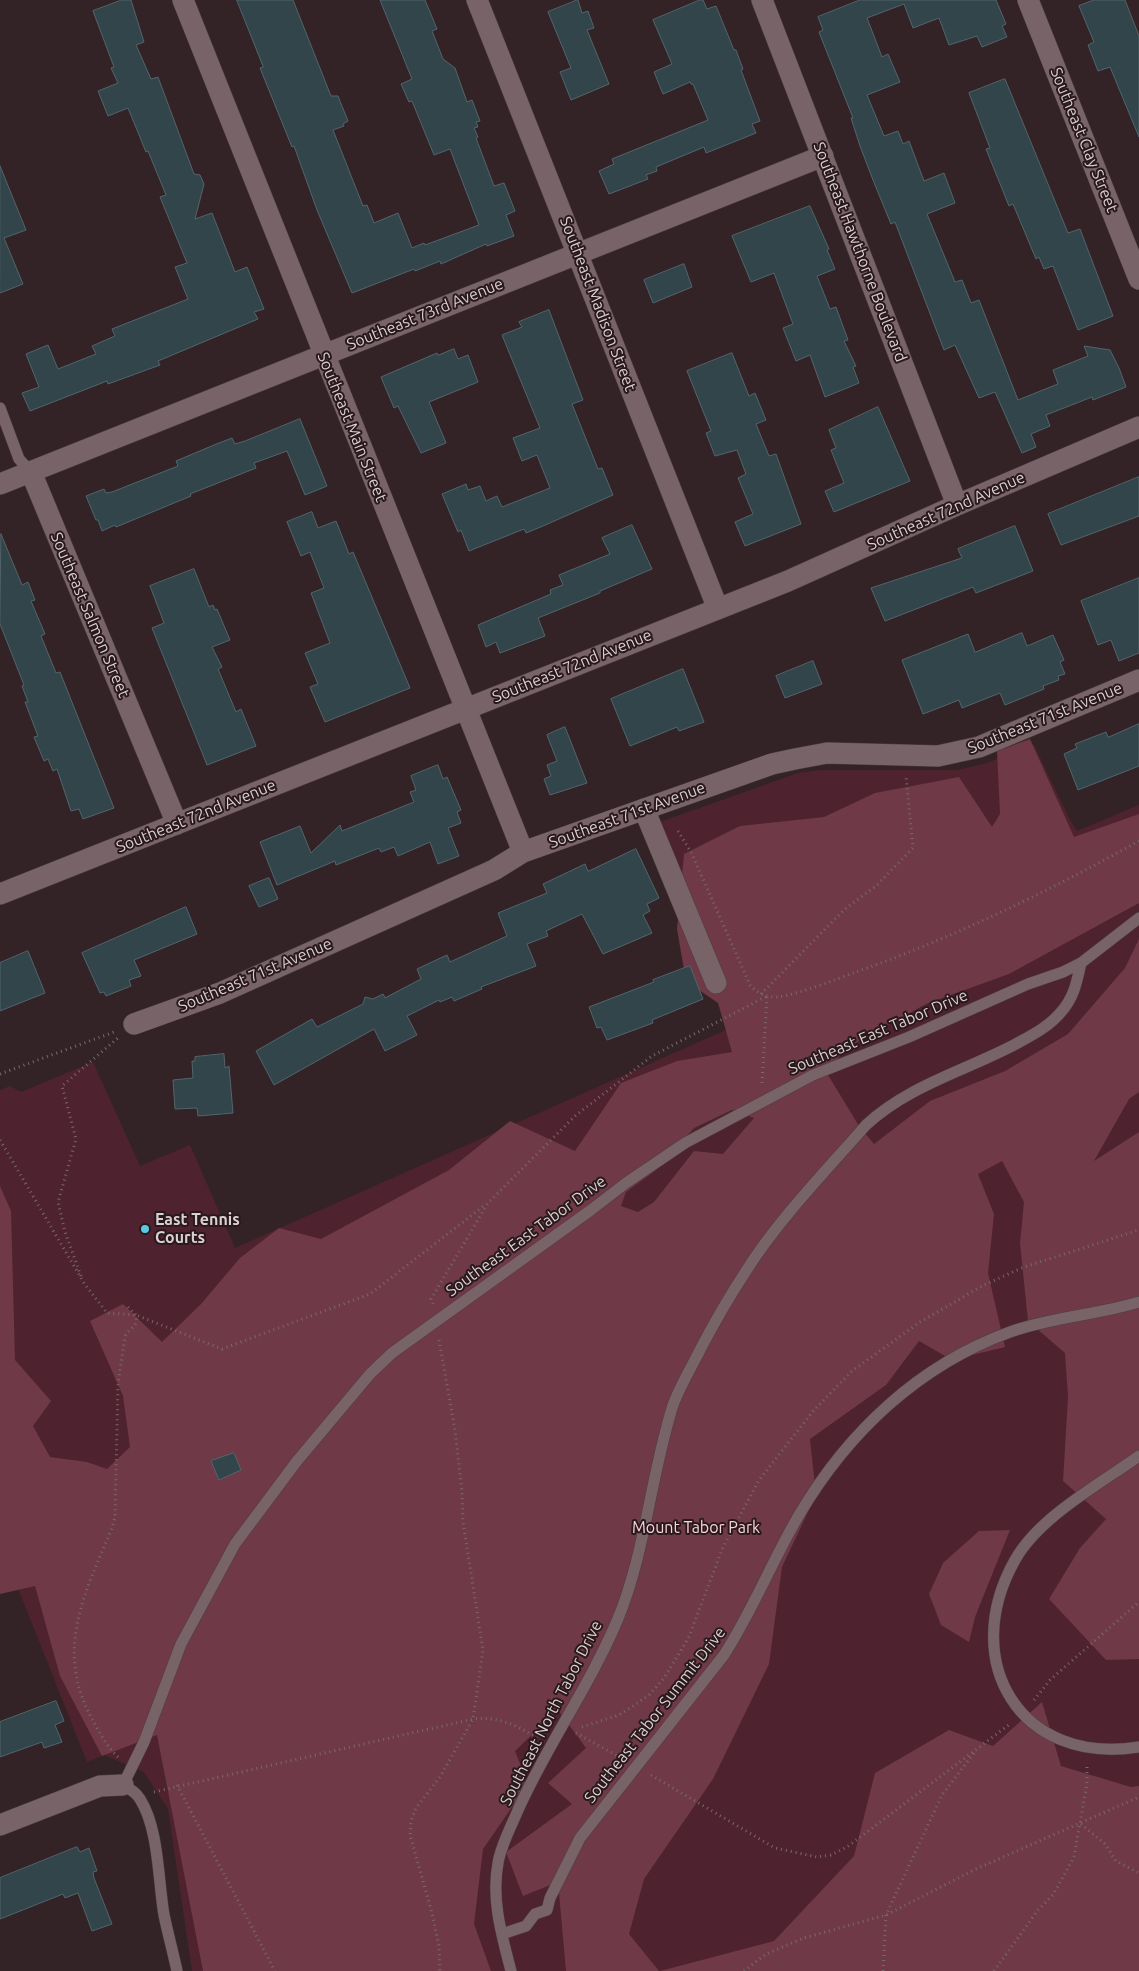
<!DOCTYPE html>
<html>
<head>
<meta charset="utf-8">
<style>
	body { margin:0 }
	canvas { display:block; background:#332326 }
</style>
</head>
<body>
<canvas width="1139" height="1971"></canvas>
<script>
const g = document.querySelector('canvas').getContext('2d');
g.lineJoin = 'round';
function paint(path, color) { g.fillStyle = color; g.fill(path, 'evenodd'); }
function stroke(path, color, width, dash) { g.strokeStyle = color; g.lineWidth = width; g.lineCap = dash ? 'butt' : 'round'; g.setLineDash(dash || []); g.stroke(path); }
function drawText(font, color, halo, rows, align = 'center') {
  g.font = font + ' Ubuntu,sans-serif'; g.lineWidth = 4; g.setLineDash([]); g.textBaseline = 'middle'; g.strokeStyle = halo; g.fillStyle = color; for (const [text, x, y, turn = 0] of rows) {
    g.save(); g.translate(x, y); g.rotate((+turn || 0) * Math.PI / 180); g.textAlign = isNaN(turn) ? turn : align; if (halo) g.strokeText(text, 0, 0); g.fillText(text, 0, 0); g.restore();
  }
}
const green = new Path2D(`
	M 1034,745 L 1069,818 L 1077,831 L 1139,805 L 1139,1971 L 192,1971 L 168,1809 L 144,1772 L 104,1755 L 87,1762 L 0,1543 L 0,1090 L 10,1086 L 21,1092 L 93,1062 L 140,1166 L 190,1145 L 235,1248 L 746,1021 L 660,822 L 798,773 L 820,770 L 958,770 L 987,763 Z`);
const forest = new Path2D(`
	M 1030,739 L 1074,837 L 1139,814 L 1139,903 L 1009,974 L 926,1004 L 843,1050 L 828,1075 L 859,1126 L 874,1144 L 930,1101 L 1005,1071 L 1068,1034 L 1125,968 L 1139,939 L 1139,1092 L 1129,1099 L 1094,1161 L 1139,1132 L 1139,1659 L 1106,1660 L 1049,1599 L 1080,1548 L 1106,1519 L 1063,1481 L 1068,1397 L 1065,1353 L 1028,1321 L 1020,1243 L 1024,1202 L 1002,1161 L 978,1174 L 994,1214 L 988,1273 L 1005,1347 L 952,1360 L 919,1341 L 886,1385 L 810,1439 L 816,1495 L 782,1567 L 769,1664 L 713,1779 L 644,1879 L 629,1934 L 659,1971 L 566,1971 L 558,1882 L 523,1896 L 506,1852 L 572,1804 L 548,1783 L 586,1748 L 558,1710 L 515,1751 L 528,1784 L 483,1849 L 474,1924 L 491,1971 L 203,1971 L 157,1735 L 102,1756 L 60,1676 L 35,1586 L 0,1594 L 0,1186 L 11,1211 L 15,1360 L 51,1401 L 33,1426 L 50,1457 L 87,1462 L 107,1469 L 130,1447 L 123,1396 L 90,1321 L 123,1304 L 162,1342 L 201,1304 L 240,1258 L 279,1228 L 321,1239 L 449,1170 L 510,1121 L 575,1151 L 621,1083 L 677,1061 L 732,1052 L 718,1003 L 686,981 L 677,929 L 684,854 L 740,826 L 824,817 L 875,793 L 959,777 L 992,827 L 1000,814 L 997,751 ZM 732,1110 L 754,1118 L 723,1154 L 694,1151 L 654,1202 L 638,1212 L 621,1206 L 626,1192 L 655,1171 L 694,1128 Z
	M 1010,1530 L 975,1617 L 969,1642 L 941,1625 L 929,1594 L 943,1563 L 979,1531 Z
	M 1042,1702 L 1061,1766 L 1131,1787 L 1139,1786 L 1139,1971 L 660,1971 L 774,1941 L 854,1856 L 875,1773 L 949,1730 L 993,1746 Z`);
const building = new Path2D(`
	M 122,0 L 131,0 L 144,42 L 136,45 L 151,79 L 158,77 L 194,174 L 200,175 L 204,184 L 195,219 L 212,213 L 235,272 L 247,267 L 264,309 L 254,312 L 258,319 L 158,361 L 160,365 L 108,384 L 107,381 L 30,411 L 22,393 L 39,387 L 26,354 L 48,345 L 58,369 L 96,354 L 92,346 L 115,336 L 112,329 L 188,299 L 175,267 L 187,263 L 160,197 L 166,195 L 148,151 L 146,152 L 128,108 L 108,116 L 98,91 L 118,83 L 111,68 L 114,67 L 93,11 Z
	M 237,0 L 293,0 L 331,96 L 338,96 L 348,121 L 343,124 L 344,126 L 333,130 L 363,206 L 367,205 L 374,223 L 398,213 L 412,248 L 424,243 L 425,245 L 479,225 L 450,149 L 434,155 L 412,101 L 409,102 L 401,84 L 412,79 L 380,0 L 425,0 L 437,29 L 432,31 L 443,59 L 455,68 L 467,102 L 472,100 L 480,121 L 476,122 L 478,127 L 474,128 L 478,137 L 476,138 L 494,186 L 504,183 L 515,211 L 506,215 L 514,236 L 487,246 L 486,244 L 441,264 L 440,261 L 415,271 L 414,269 L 352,293 L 317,210 L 294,146 L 292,147 L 260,68 L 263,67 Z
	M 578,0 L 582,13 L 588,11 L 594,28 L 587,30 L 609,84 L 571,100 L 560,72 L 571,68 L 548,12 Z
	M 700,0 L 703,0 L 707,9 L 716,6 L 734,50 L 736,50 L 743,69 L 741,70 L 760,121 L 752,124 L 756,133 L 706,153 L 704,147 L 656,167 L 657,171 L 646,175 L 648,179 L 609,194 L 599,171 L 614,164 L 612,159 L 708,120 L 693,84 L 691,84 L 690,82 L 663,94 L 654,72 L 672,64 L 653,20 Z
	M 860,0 L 996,0 L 1006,24 L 1002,26 L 1007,37 L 982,47 L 977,36 L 949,45 L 939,18 L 913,28 L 904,4 L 867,18 L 882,57 L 888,54 L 900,82 L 867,95 L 884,136 L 898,131 L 903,144 L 909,141 L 924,181 L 944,173 L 955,203 L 927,214 L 955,282 L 962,280 L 971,303 L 979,300 L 1018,400 L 1058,384 L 1053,370 L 1088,356 L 1084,346 L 1110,350 L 1119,368 L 1126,387 L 1093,400 L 1092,397 L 1046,415 L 1050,426 L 1031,434 L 1036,447 L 1022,453 L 995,392 L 979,398 L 955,345 L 944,350 L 895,222 L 891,224 L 873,180 L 860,146 L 851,118 L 853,118 L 819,32 L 823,30 L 818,17 Z
	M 1094,0 L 1125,0 L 1139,36 L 1139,137 L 1110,67 L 1098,71 L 1088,45 L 1094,42 L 1079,6 Z
	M 1005,79 L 1068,233 L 1080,229 L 1113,316 L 1078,330 L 1053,266 L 1044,269 L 1039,257 L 1036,259 L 1013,204 L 1009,206 L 986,149 L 990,148 L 969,93 Z
	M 0,166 L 26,230 L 4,238 L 23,284 L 0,293 Z
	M 810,206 L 829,249 L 827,250 L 835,269 L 817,276 L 830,309 L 836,307 L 848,340 L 844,341 L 856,366 L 853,367 L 859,383 L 825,397 L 810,355 L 796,361 L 783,328 L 793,324 L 774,273 L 751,282 L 732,236 Z
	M 684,264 L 692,287 L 653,303 L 644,280 Z
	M 549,310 L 583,400 L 572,404 L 598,469 L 602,468 L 613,495 L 543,526 L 526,533 L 524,529 L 469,551 L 461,530 L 458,532 L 442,494 L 466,484 L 468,490 L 480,486 L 486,501 L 497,496 L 502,507 L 550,488 L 537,455 L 522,461 L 513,438 L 540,428 L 502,335 L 522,327 L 519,322 Z
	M 454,349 L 458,359 L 468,355 L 478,382 L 429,402 L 446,443 L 421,453 L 398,406 L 394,408 L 381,377 L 437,353 L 438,355 Z
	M 732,353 L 749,396 L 755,393 L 766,420 L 756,424 L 769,456 L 776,454 L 801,524 L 745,546 L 735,522 L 753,514 L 738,478 L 746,474 L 737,450 L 715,456 L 706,433 L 711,431 L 687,371 Z
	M 878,407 L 910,481 L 834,512 L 825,491 L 844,483 L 831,450 L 836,448 L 829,430 Z
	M 300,419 L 327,486 L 305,495 L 287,451 L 254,463 L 256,468 L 190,494 L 191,496 L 116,527 L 115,525 L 102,531 L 98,520 L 96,520 L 86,496 L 104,489 L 106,493 L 112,492 L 178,466 L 176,461 L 214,445 L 232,438 L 235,444 L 245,441 Z
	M 1139,477 L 1139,516 L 1061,545 L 1048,514 Z
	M 312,512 L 318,528 L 336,521 L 349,554 L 353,552 L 410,688 L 325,722 L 310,687 L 318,684 L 305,653 L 330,643 L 311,593 L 324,588 L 310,552 L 301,556 L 287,522 Z
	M 632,525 L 652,569 L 600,591 L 600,593 L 538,618 L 545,636 L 500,653 L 496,642 L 486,647 L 478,625 L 551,594 L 550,590 L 563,585 L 559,575 L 610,554 L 602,538 Z
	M 1015,526 L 1033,571 L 976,593 L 973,587 L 885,621 L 871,588 L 962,558 L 958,549 Z
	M 1,534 L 22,585 L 28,582 L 35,600 L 31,601 L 45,634 L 41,636 L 56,673 L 60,672 L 114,808 L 83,819 L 79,809 L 71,811 L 57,769 L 53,771 L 48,759 L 44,761 L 34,737 L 38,736 L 25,702 L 28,702 L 22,686 L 24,685 L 0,624 Z
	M 194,569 L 209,607 L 213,605 L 215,610 L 217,609 L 230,640 L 212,647 L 222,667 L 218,669 L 236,712 L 241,709 L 256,746 L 207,765 L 152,628 L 164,623 L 150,586 Z
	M 1139,578 L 1139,653 L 1119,661 L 1111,640 L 1098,645 L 1081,601 Z
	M 1022,633 L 1027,646 L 1053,635 L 1064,660 L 1060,662 L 1065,674 L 1058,676 L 1059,680 L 1043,686 L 1044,689 L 1005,705 L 1000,693 L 962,708 L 959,700 L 923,714 L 902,660 L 968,634 L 975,652 Z
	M 813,661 L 822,684 L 785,698 L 776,676 Z
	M 683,669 L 704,722 L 679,731 L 677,727 L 630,746 L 611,699 Z
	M 1139,724 L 1139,766 L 1078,790 L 1064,754 L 1077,748 L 1075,744 L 1106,732 L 1108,737 Z
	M 565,727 L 587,783 L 550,795 L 544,779 L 551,776 L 547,765 L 557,761 L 547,735 Z
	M 438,765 L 443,779 L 447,777 L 461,810 L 457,812 L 461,823 L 448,828 L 459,856 L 438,864 L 430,842 L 398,856 L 394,847 L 381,852 L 379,848 L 336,865 L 335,861 L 277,885 L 260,842 L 300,826 L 311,853 L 340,825 L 342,831 L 414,802 L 410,792 L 416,790 L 411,776 Z
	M 636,849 L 659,898 L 647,904 L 650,911 L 643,915 L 652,933 L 603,954 L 582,914 L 546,931 L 548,936 L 527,944 L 536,966 L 481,987 L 482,989 L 454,1001 L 452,997 L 440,1002 L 439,1000 L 407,1016 L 417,1035 L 385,1051 L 374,1029 L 274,1085 L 256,1051 L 312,1019 L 317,1027 L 363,1004 L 365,997 L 373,999 L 383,994 L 385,998 L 421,979 L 417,969 L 447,955 L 450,962 L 507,936 L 498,913 L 547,893 L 543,884 L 585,864 L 588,871 Z
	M 269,878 L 278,899 L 259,907 L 249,886 Z
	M 186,907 L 197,934 L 134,960 L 141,976 L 129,980 L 131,986 L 106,996 L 104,992 L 100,993 L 82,953 Z
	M 28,951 L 45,993 L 0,1011 L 0,963 Z
	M 690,966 L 703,999 L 652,1020 L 653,1023 L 607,1040 L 601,1027 L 597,1028 L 589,1007 L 654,982 L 653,980 Z
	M 224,1054 L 225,1068 L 229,1066 L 233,1113 L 198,1116 L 197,1108 L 175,1109 L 173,1080 L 193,1078 L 192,1061 L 195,1061 L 195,1057 Z
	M 234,1453 L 241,1470 L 219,1480 L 211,1461 Z
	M 56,1701 L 64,1721 L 55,1725 L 62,1742 L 44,1748 L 42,1742 L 0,1757 L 0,1722 Z
	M 77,1847 L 80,1852 L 89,1848 L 97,1871 L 93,1872 L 94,1878 L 112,1924 L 92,1931 L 78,1893 L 65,1898 L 63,1894 L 0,1919 L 0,1878 Z`);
const path = new Path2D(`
	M 678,831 L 691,852 L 750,985 C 757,993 766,997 777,997 C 801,994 833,980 856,972 C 955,937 1047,892 1139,841
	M 761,994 L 845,909 L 877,885 L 913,848 L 906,776
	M 0,1074 L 114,1032
	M 762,1083 L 767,996
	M 0,1140 L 84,1283 L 107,1313 L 136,1315 L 222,1349 L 370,1294 L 485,1205
	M 81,1276 L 65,1232 L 58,1202 L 76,1139 L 62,1086 L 118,1038
	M 433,1304 L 431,1299 L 488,1203 L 575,1116 L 652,1056 L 767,996
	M 439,1340 L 455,1430 L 462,1492 L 463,1522 L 483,1650 L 473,1719 L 440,1777 L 416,1808 L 411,1821 L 410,1835 L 432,1913 L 439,1946 L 440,1971
	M 1034,1700 L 1050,1680 L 1139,1602
	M 582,1727 L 619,1715 L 633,1706 L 649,1695 L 664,1678 L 688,1639 L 723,1547 L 759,1480 L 814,1410 L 852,1371 L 920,1322 L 984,1285 L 1024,1267 L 1139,1230
	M 576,1733 L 623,1759
	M 118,1757 C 107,1747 99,1732 92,1719 C 54,1649 85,1593 112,1528 L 115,1517 L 118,1384 L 125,1336 C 131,1327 138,1327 136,1315 L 126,1305
	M 651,1775 L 775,1848 L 817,1857 L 831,1855 L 847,1847 L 1010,1724
	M 177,1785 L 275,1971
	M 154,1792 L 473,1719 C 498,1716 516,1725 537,1738
	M 1081,1824 L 1105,1844 L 1116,1861 L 1139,1873
	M 744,1971 L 766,1954 L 804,1938 L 886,1915 L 976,1869 L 1139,1797
	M 883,1971 L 886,1915 L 942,1795 L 974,1753
	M 994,1971 L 1038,1910 L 1053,1895 L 1074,1857 L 1087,1783 L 1087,1764`);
const lane = new Path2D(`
	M 0,408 L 19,459 L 31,472
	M 1139,1456 C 1100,1484 1039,1517 1015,1560 C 958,1661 1020,1766 1139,1747
	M 502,1934 L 526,1926 L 535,1914 L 547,1910 L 550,1898 L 580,1838 L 724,1655 C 753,1610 772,1561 799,1515 C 848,1432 919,1365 1010,1332 C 1051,1317 1097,1315 1139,1302
	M 177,1971 C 173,1952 168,1934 164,1915 C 158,1880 159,1829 140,1799 C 136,1792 130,1789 123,1785 L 144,1742 L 181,1644 L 235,1544 L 297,1461 L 370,1374 L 392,1353 L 591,1210 L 626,1183 L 685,1143 L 813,1075 L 909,1037 L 1028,984 L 1063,972 L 1081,963 L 1139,918
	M 511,1971 C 502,1936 491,1900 498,1863 C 501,1845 511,1827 518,1810 C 547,1745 589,1687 617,1621 C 645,1555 651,1474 673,1405 C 680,1386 691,1368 700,1350 C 714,1323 729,1297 746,1271 C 779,1219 825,1172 866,1125 C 908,1086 964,1071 1014,1045 C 1030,1036 1049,1027 1061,1012 C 1074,998 1077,981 1081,963`);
const street = new Path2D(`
	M 183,0 L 523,852
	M 477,0 L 718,609
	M 762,0 L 957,505
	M 1028,0 L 1139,279
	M 31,472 L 177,824
	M 0,484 L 823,156
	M 644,809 L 716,983
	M 0,894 L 788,581 L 957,505 L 1139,427
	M 134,1024 L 220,993 L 494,870 L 523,852 L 772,764 L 795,759 L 827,753 L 938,756 L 979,747 L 1139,680
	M 0,1825 L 100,1786 L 123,1785`);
const markers = [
	[145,1229,5,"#58c9e3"]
];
const streetNames = [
	["Southeast Clay Street",1084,140,68],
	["Southeast Hawthorne Boulevard",860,252,69],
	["Southeast Madison Street",598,304,69],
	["Southeast 73rd Avenue",425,314,-22],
	["Southeast Main Street",352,427,68],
	["Southeast 72nd Avenue",946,511,-24],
	["Southeast Salmon Street",90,615,67],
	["Southeast 72nd Avenue",572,666,-22],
	["Southeast 71st Avenue",1045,718,-22],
	["Southeast 71st Avenue",627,815,-20],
	["Southeast 72nd Avenue",196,816,-22],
	["Southeast 71st Avenue",255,975,-23],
	["Southeast East Tabor Drive",878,1032,-23],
	["Southeast East Tabor Drive",526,1236,-36],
	["Southeast North Tabor Drive",551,1713,-63],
	["Southeast Tabor Summit Drive",655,1715,-52]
];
const poiNames = [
	["East Tennis",155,1220],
	["Courts",155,1238]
];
const parkNames = [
	["Mount Tabor Park",696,1528]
];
paint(green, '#4e222e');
paint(forest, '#6f3947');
paint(building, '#32454a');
stroke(building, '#51656b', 1);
stroke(lane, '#4c3f41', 12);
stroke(street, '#4c3f41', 22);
stroke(path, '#786a6c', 3, [1, 4]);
stroke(lane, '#786468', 11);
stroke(street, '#786468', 21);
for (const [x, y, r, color] of markers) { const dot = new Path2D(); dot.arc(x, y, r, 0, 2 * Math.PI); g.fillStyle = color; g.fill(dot); stroke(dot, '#29191d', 2); }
drawText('16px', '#dacfd1', '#29191d', streetNames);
drawText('bold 16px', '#dacfd1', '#29191d', poiNames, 'left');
drawText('16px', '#fad4dc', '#29191d', parkNames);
</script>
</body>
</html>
